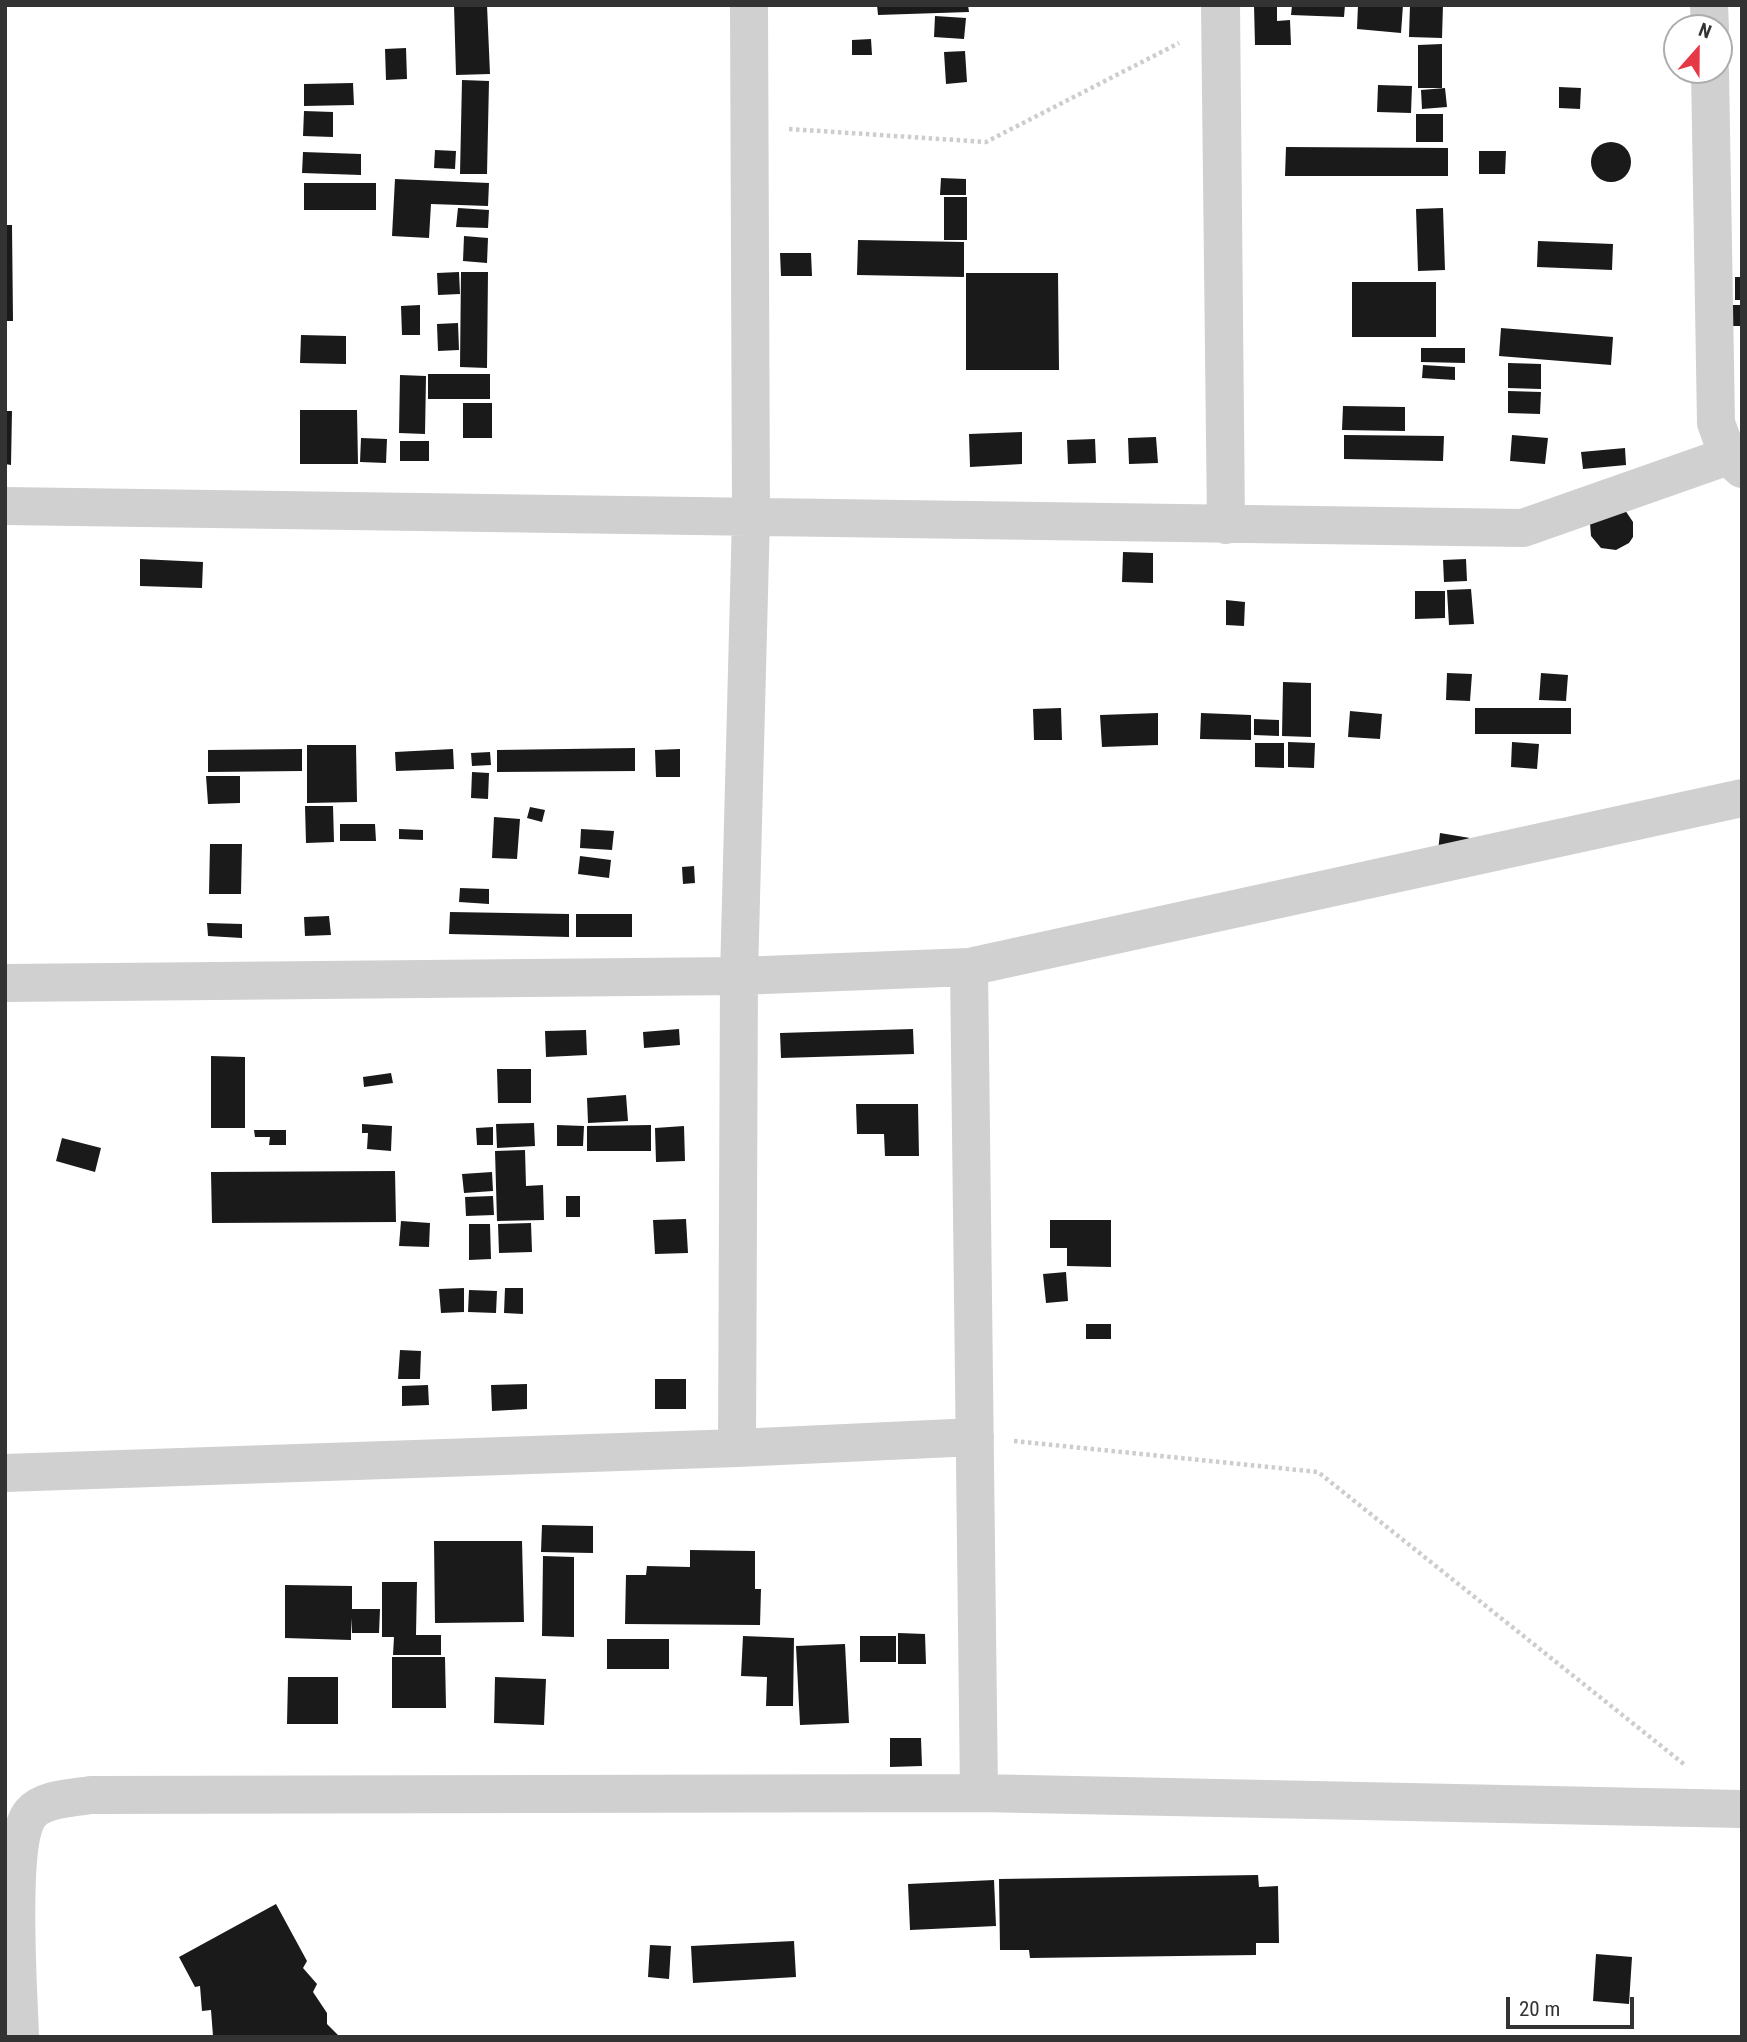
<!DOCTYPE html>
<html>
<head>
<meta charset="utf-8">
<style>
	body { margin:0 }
	#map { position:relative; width:1747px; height:2042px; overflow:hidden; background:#fff; font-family:"Roboto Condensed",sans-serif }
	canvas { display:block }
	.frame { position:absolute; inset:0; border:7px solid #333; pointer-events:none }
	.north { position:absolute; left:1663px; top:14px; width:70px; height:70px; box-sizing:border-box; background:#fff; border:2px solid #adadad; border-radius:50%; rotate:21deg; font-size:19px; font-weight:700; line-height:28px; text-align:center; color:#333 }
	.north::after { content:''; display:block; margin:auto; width:24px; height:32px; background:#e63946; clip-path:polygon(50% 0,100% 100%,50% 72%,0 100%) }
	.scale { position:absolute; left:1506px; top:1997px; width:128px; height:32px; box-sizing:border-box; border:4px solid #333; border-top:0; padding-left:9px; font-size:21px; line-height:24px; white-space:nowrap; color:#333; -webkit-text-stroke:5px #fff; paint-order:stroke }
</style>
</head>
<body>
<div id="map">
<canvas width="1747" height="2042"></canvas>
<div class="frame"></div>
<div class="north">N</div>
<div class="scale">20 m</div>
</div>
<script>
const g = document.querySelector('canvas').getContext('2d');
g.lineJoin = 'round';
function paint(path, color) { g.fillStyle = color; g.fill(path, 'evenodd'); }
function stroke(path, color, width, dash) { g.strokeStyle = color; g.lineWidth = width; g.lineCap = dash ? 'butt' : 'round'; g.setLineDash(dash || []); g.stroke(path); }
const building = new Path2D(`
	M 454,5 L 487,5 L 490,74 L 456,75 Z
	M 877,5 L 968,5 L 969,12 L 878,15 Z
	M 1254,5 L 1277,5 L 1277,21 L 1290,20 L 1291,45 L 1255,45 Z
	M 1292,5 L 1345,5 L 1344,17 L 1291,15 Z
	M 1358,5 L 1403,5 L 1401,33 L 1357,29 Z
	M 1410,5 L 1443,5 L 1442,38 L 1409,37 Z
	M 935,16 L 966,18 L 964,39 L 934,37 Z
	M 871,39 L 872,55 L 852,55 L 852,40 Z
	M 1442,44 L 1442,88 L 1418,88 L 1418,45 Z
	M 406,48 L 407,79 L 386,80 L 385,49 Z
	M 965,51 L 967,82 L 946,84 L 944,52 Z
	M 462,80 L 489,81 L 487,174 L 460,174 Z
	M 353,83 L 354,105 L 304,106 L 304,84 Z
	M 1378,85 L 1412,86 L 1411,113 L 1377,112 Z
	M 1559,87 L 1581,88 L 1580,109 L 1559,108 Z
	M 1445,88 L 1447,107 L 1422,109 L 1421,90 Z
	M 304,111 L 333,112 L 333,137 L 303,136 Z
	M 1416,114 L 1443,114 L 1443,142 L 1416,142 Z
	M1591 162a20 20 0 1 1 40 0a20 20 0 1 1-40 0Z
	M 1286,147 L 1448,148 L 1448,176 L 1285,176 Z
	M 435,150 L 456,151 L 455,169 L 434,168 Z
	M 1479,151 L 1506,151 L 1505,174 L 1479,174 Z
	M 303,152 L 361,154 L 361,175 L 302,173 Z
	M 941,178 L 966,179 L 966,195 L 940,195 Z
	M 395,179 L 489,183 L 488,206 L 431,204 L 429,238 L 392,236 Z
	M 304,183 L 376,183 L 376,210 L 304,210 Z
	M 944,197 L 967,197 L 967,240 L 944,240 Z
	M 458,208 L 489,210 L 488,228 L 456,227 Z
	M 1443,208 L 1445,270 L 1418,271 L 1416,209 Z
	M 5,225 L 12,225 L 13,321 L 5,321 Z
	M 464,236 L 488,238 L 487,263 L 463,261 Z
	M 858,240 L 964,242 L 964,277 L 857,275 Z
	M 1538,241 L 1613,244 L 1612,270 L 1537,267 Z
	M 780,253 L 811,253 L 812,276 L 781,276 Z
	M 459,272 L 460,294 L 438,295 L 437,273 Z
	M 461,272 L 488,272 L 487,368 L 460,367 Z
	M 966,273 L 1058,273 L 1059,370 L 966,370 Z
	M 1735,277 L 1742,277 L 1742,300 L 1735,300 Z
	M 1352,282 L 1436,282 L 1436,337 L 1352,337 Z
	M 420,305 L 420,335 L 402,335 L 401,306 Z
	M 1731,305 L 1742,305 L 1742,326 L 1732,326 Z
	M 458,323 L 459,350 L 438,351 L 437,324 Z
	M 1501,328 L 1613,337 L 1611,365 L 1499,356 Z
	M 301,335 L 346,336 L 346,364 L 300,363 Z
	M 1421,348 L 1465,348 L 1465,363 L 1421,362 Z
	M 1508,363 L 1541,364 L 1541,389 L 1508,388 Z
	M 1423,365 L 1455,367 L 1455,380 L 1422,378 Z
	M 428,374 L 490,374 L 490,399 L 428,399 Z
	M 400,375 L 426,376 L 425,434 L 399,433 Z
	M 1508,391 L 1541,392 L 1540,414 L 1508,413 Z
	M 463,403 L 492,403 L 492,438 L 463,438 Z
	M 1343,406 L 1405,407 L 1405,431 L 1342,430 Z
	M 300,410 L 357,410 L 358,464 L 300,464 Z
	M 5,411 L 12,411 L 11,465 L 5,464 Z
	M 1022,432 L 1022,464 L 970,467 L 969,434 Z
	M 1344,435 L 1444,436 L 1443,461 L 1344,459 Z
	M 1512,435 L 1548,438 L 1545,464 L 1510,461 Z
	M 1156,437 L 1158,463 L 1129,464 L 1128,438 Z
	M 361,438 L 387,439 L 386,463 L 360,462 Z
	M 1095,439 L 1096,463 L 1068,464 L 1067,440 Z
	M 400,441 L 429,441 L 429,461 L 400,461 Z
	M 1625,448 L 1626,465 L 1583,469 L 1581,452 Z
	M 1625,510 L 1633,522 L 1633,537 L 1629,543 L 1616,550 L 1601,548 L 1591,536 L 1590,523 Z
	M 1123,552 L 1153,553 L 1153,583 L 1122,582 Z
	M 140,559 L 203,562 L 202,588 L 140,586 Z
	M 1466,559 L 1467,581 L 1444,582 L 1443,560 Z
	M 1471,589 L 1474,624 L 1449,625 L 1447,590 Z
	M 1415,591 L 1445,591 L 1445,618 L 1415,619 Z
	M 1226,600 L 1245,602 L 1244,626 L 1226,625 Z
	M 1447,673 L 1472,674 L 1470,701 L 1446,700 Z
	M 1541,673 L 1568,675 L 1566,701 L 1539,700 Z
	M 1283,682 L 1311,683 L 1311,737 L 1282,736 Z
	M 1061,708 L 1062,740 L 1034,740 L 1033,709 Z
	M 1475,708 L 1571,708 L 1571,734 L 1475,734 Z
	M 1350,711 L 1382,714 L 1380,739 L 1348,737 Z
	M 1158,713 L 1158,745 L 1102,747 L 1100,715 Z
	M 1201,713 L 1251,715 L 1251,740 L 1200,739 Z
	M 1254,719 L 1279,720 L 1279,736 L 1254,735 Z
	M 1288,742 L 1315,743 L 1314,768 L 1288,767 Z
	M 1512,742 L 1539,744 L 1537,769 L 1511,767 Z
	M 1255,743 L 1284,743 L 1284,768 L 1255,767 Z
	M 307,745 L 356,745 L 357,802 L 307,803 Z
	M 635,748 L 635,771 L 497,772 L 497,750 Z
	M 302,749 L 302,771 L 208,772 L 208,750 Z
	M 453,749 L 454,769 L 396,771 L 395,752 Z
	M 680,749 L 680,777 L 656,777 L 655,750 Z
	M 490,752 L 491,765 L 472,766 L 471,753 Z
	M 472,772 L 489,773 L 488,799 L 471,798 Z
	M 206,776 L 240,776 L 240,803 L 208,804 Z
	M 305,806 L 333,806 L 334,842 L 306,843 Z
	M 530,807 L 545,810 L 542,822 L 527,818 Z
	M 494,817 L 520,819 L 517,859 L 492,858 Z
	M 340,824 L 375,824 L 376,841 L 340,841 Z
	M 399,829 L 423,830 L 423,840 L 399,839 Z
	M 581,829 L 614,831 L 612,850 L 580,848 Z
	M 1440,833 L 1470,838 L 1438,851 Z
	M 210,844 L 242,844 L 241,894 L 209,894 Z
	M 580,856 L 611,860 L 609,878 L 578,874 Z
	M 694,866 L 695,883 L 683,884 L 682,867 Z
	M 460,888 L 489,889 L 489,904 L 459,902 Z
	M 450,912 L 569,914 L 569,937 L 449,934 Z
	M 576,914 L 632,914 L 632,937 L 576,937 Z
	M 329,916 L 331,935 L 305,936 L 304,917 Z
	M 207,923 L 242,924 L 242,938 L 208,936 Z
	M 679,1029 L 680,1045 L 644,1048 L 643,1032 Z
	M 913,1029 L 914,1054 L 781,1058 L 780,1033 Z
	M 586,1030 L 587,1055 L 546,1057 L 545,1031 Z
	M 211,1056 L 245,1057 L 245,1128 L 211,1128 Z
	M 497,1069 L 531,1069 L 531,1103 L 498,1103 Z
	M 391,1073 L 393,1083 L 364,1087 L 363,1077 Z
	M 626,1095 L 628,1121 L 588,1123 L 587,1098 Z
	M 856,1104 L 918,1104 L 919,1156 L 885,1156 L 884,1134 L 857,1134 Z
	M 534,1123 L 535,1146 L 497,1148 L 496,1124 Z
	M 362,1124 L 392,1126 L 391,1151 L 367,1149 L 368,1133 L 362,1133 Z
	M 557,1125 L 584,1126 L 583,1146 L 557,1146 Z
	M 651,1125 L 651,1151 L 587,1151 L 587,1126 Z
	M 684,1126 L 685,1161 L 656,1162 L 655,1128 Z
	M 493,1127 L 493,1145 L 477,1145 L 476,1128 Z
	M 254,1130 L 286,1130 L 286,1145 L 269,1145 L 270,1137 L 255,1137 Z
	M 62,1138 L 101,1148 L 95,1172 L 56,1161 Z
	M 525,1150 L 526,1186 L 543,1185 L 544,1220 L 497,1221 L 495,1151 Z
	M 395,1171 L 396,1222 L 212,1223 L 211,1172 Z
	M 492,1172 L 493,1191 L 464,1193 L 462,1174 Z
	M 493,1196 L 494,1215 L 466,1216 L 465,1197 Z
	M 566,1196 L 580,1196 L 580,1217 L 566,1217 Z
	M 686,1219 L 688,1253 L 655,1254 L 653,1220 Z
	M 1050,1220 L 1111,1220 L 1111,1267 L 1067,1266 L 1067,1248 L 1050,1248 Z
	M 401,1221 L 430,1223 L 429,1247 L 399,1246 Z
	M 531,1223 L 532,1252 L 499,1253 L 498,1224 Z
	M 469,1224 L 490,1224 L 491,1259 L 469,1260 Z
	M 1066,1272 L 1068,1301 L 1046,1303 L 1043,1274 Z
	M 464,1288 L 464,1312 L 441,1313 L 439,1289 Z
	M 505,1288 L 523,1288 L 523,1314 L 504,1313 Z
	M 469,1290 L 497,1291 L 496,1313 L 468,1312 Z
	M 1086,1324 L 1111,1324 L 1111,1339 L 1086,1339 Z
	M 400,1350 L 421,1351 L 420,1379 L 398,1379 Z
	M 655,1379 L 686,1379 L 686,1409 L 655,1409 Z
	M 527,1384 L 527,1409 L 492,1411 L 491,1385 Z
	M 428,1385 L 429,1405 L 402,1406 L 402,1386 Z
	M 542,1525 L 593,1526 L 593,1553 L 541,1552 Z
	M 434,1541 L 522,1541 L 524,1622 L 435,1623 Z
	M 690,1550 L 755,1551 L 755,1589 L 761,1589 L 760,1625 L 625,1624 L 626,1575 L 646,1575 L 647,1566 L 690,1567 Z
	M 543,1556 L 574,1557 L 574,1637 L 542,1636 Z
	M 382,1582 L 417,1582 L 416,1635 L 441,1635 L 441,1655 L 393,1655 L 394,1637 L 382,1637 Z
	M 285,1585 L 352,1586 L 352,1609 L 380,1609 L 379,1633 L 352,1633 L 351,1618 L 351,1640 L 285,1638 Z
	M 898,1633 L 925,1634 L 926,1664 L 898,1664 Z
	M 743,1636 L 794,1638 L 793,1706 L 766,1706 L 767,1677 L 741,1676 Z
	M 860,1636 L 896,1636 L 896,1662 L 860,1662 Z
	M 607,1639 L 669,1639 L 669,1669 L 607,1669 Z
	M 845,1644 L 849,1723 L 800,1725 L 796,1646 Z
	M 392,1657 L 445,1657 L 446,1708 L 392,1708 Z
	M 288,1677 L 338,1677 L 338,1724 L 287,1724 Z
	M 495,1677 L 546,1679 L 544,1725 L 494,1723 Z
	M 890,1738 L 921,1738 L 922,1766 L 890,1767 Z
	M 1258,1875 L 1259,1887 L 1278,1886 L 1279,1943 L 1256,1943 L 1256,1955 L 1030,1958 L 1029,1950 L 1000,1950 L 999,1879 Z
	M 994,1880 L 996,1926 L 910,1930 L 908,1884 Z
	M 276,1904 L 307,1961 L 303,1968 L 317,1984 L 313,1992 L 327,2013 L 327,2024 L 340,2037 L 213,2036 L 211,2010 L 202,2011 L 200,1986 L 195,1987 L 179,1957 Z
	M 794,1941 L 796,1977 L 693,1983 L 691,1946 Z
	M 650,1945 L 671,1946 L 669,1979 L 648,1977 Z
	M 1596,1954 L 1632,1957 L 1629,2004 L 1593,2001 Z`);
const path = new Path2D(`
	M 789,129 L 986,142 L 1179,43
	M 1014,1441 L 1318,1472 L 1685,1765`);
const minor = new Path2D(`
	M 1220,5 L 1226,525 L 1221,5
	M 1709,5 L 1710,28
	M 1710,70 L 1716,423 L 1728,456 L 1742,469
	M 5,506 L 1523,528 L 1728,456
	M 969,967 L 979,1793
	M 5,983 L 739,976 L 969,967 L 1742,798
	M 737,1448 L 739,976 L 751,517 L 749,5
	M 5,1473 L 737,1448 L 975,1437
	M 20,2037 C 19,1994 7,1841 31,1813 C 44,1798 73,1798 91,1795 L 979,1793 L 1742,1809`);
paint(building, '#1a1a1a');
stroke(path, '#cdcdcd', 4.5, [3.5, 3.5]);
stroke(minor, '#d0d0d0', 38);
</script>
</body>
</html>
